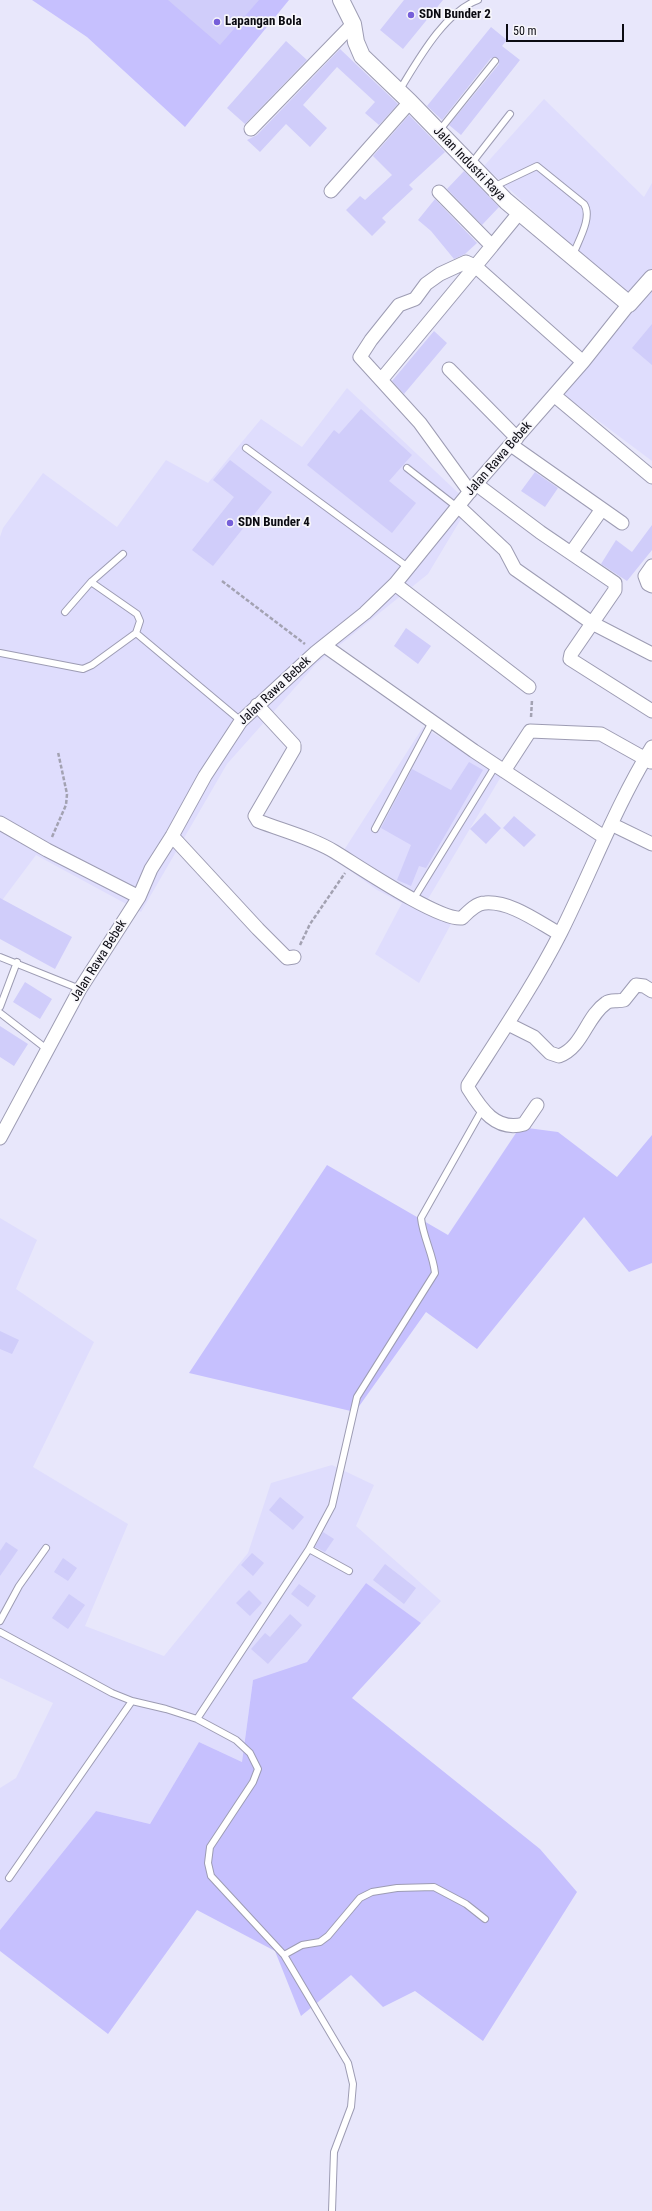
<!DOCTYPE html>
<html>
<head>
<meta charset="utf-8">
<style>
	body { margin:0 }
	#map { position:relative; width:652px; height:2211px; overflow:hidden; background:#e8e7fb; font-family:"Roboto Condensed",sans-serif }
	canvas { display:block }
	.scale { position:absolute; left:506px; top:24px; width:118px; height:18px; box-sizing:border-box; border:2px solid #0b0b12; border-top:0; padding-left:5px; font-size:12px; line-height:14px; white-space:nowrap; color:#0b0b12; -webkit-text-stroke:3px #f7f6fb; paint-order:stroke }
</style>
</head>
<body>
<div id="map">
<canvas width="652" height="2211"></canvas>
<div class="scale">50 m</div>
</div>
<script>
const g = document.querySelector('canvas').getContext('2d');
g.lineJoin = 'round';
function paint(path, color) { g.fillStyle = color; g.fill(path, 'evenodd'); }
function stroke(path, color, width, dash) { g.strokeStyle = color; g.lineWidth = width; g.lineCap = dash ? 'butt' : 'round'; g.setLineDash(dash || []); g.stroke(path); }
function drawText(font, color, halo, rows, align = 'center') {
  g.font = font + ' "Roboto Condensed",sans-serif'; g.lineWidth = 3.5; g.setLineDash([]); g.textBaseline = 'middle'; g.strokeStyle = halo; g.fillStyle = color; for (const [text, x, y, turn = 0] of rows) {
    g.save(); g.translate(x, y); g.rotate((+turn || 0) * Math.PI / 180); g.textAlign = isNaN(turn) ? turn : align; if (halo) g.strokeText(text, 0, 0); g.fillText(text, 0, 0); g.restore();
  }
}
const built = new Path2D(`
	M 544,99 L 644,197 L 652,183 L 652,461 L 552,386 L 627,297 L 484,166 Z
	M 347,388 L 470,504 L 428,574 L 316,664 L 227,764 L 141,912 L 36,855 L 0,903 L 0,537 L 3,528 L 43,473 L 117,527 L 166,460 L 208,483 L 261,419 L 302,447 Z
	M 423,727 L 502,775 L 428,899 L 456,915 L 419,983 L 375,954 L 402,903 L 377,890 L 337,861 Z
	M 0,1218 L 37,1240 L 16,1289 L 94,1342 L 33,1467 L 128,1524 L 85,1626 L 164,1656 L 248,1553 L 271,1483 L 332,1465 L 374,1485 L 356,1526 L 441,1601 L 421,1623 L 366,1583 L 307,1662 L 253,1680 L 242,1762 L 199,1742 L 150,1824 L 96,1811 L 0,1930 L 0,1788 L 16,1778 L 53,1703 L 0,1678 Z`);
const green = new Path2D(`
	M 32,0 L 289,0 L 185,127 L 87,37 Z
	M 520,1127 L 558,1132 L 617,1177 L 652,1135 L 652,1263 L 629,1272 L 584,1217 L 477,1349 L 426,1312 L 355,1412 L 189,1373 L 327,1165 L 448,1235 Z
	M 366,1583 L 421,1623 L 352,1698 L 540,1849 L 577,1892 L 483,2041 L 415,1991 L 383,2007 L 351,1975 L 301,2016 L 275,1951 L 197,1910 L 108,2034 L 0,1951 L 0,1930 L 96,1811 L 150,1824 L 199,1742 L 242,1762 L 253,1680 L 307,1662 Z`);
const building = new Path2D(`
	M 168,0 L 259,0 L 220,45 Z
	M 404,0 L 443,0 L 403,49 L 380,30 Z
	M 491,27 L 507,40 L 502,46 L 520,60 L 461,135 L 449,125 L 499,64 L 498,58 L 491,58 L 442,120 L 427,106 Z
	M 286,41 L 307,60 L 245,124 L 227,108 Z
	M 340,49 L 398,104 L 379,125 L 365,113 L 375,102 L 337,67 L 303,105 L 327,128 L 310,147 L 286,124 L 260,152 L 247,140 L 257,135 Z
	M 409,115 L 445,152 L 409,185 L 413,189 L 382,218 L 386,222 L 372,236 L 346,210 L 360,196 L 365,200 L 392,175 L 373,156 Z
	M 464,171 L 499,207 L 482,225 L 447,189 Z
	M 435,199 L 477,243 L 465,254 L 454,259 L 431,231 L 418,220 Z
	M 652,324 L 652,365 L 632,348 Z
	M 434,331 L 447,343 L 404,394 L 392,381 Z
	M 361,409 L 412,455 L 389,481 L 416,503 L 392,533 L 307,465 L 334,430 L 339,434 Z
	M 230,460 L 272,492 L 213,566 L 192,550 L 234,497 L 213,480 Z
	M 535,472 L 558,488 L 545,507 L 521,491 Z
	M 652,525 L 652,550 L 627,581 L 601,564 L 616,540 L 632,552 Z
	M 406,628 L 431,646 L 418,664 L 394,646 Z
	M 469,762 L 483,770 L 426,868 L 419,866 L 411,886 L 397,880 L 411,845 L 381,828 L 412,769 L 451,790 Z
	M 485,813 L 501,828 L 486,844 L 470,829 Z
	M 514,816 L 536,835 L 524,847 L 503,828 Z
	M 0,898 L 72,937 L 55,969 L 0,939 Z
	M 25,982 L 52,999 L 40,1019 L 13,1002 Z
	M 0,1026 L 28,1044 L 14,1066 L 0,1057 Z
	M 0,1331 L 19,1340 L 12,1354 L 0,1349 Z
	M 280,1497 L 304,1517 L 293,1530 L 269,1510 Z
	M 323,1532 L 334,1539 L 325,1552 L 315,1547 Z
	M 6,1542 L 18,1550 L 0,1576 L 0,1551 Z
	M 252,1553 L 264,1563 L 253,1576 L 241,1565 Z
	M 63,1558 L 77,1568 L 68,1581 L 54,1572 Z
	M 385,1564 L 416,1588 L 404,1604 L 373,1580 Z
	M 299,1584 L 316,1596 L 308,1607 L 291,1594 Z
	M 249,1590 L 262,1603 L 250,1616 L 236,1603 Z
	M 69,1594 L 85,1605 L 68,1629 L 52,1618 Z
	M 290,1614 L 302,1625 L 268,1664 L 251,1649 L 265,1633 L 270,1637 Z`);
const path = new Path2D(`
	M 222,581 L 305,644
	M 531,717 L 532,700
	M 52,837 L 66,805 L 67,794 L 58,752
	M 300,945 L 310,924 L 345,873`);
const service = new Path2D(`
	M 399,91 C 417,62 444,12 478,0
	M 439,131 L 495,61
	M 471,164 L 510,114
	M 493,187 L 537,166 L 584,204 C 593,217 578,241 573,255
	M 246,448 L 409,568
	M 407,468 L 457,507
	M 91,582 L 137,614 L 140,621 L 136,633
	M 65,612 L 91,582 L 123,554
	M 0,653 L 83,669 L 92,665 L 136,633 L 241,721
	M 375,829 L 432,722
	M 413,900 L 496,765
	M 0,957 L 80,989
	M 0,1007 L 17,962
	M 0,1013 L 48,1050
	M 309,1549 L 332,1506 L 357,1397 L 435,1273 C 433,1254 423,1237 421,1218 L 482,1110
	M 0,1621 L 19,1586 L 46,1548
	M 0,1632 L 112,1693 L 132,1701 L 166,1709 L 197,1719 L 236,1740 L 250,1753 L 258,1769 L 253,1782 L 210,1847 L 208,1863 L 211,1876 L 284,1955 L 348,2063 L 353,2084 L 351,2107 L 334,2152 L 332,2211
	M 197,1719 L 309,1549 L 349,1571
	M 9,1878 L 132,1701
	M 284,1955 L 302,1945 L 320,1942 L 328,1936 L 360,1898 L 372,1892 L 397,1888 L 434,1887 L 466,1904 L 485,1919`);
const minor = new Path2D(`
	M 251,129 L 353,24
	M 331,191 L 410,102
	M 439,192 L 492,246 L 519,213
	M 449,369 L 517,438
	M 381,380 L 492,246
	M 555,396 L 652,477
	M 511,445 L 622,523
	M 476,484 L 540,532 L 615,583 L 615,590 L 571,654 L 570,659 L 652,711
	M 470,492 L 420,423 L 360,357 L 371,340 L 399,305 L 415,299 L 426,284 L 440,274 L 466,262 L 475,266 L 583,362
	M 458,506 L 505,550 L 515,569 L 592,623 L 652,654
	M 571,553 L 602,509
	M 652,566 L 645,576 L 648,584 L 652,586
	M 395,584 L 529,687
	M 325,646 L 474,751 L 604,837
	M 257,705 L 294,745 L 294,749 L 255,816 L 258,821 C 284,831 312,838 335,852 C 358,866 439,921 462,918 C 468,912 476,903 485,903 C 511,901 538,922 560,934
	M 504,771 L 530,731 L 601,734 L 651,762
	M 0,823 L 47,850 L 139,897
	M 611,824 L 652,844
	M 172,836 L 258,929 L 287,958 L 294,957
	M 508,1024 L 534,1037 L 550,1053 L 559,1056 C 583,1047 586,1017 606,1003 C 611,999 618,1002 624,1000 L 636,985 L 644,986 L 652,991
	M 537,1105 L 524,1124 C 496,1132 481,1109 468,1088 L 468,1085 C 500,1035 534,985 561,932 C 592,870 616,805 652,747
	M 0,1138 L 80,989 L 139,897 L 151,869 L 172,836 L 205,776 L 241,721 L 316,652 L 365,613 L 395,584 L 476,484 L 583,362 L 629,304`);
const tertiary = new Path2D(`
	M 341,0 L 353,24 L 356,42 L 362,56 L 410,102 L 506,201 L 629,304 L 652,278`);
const markers = [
	[411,15,4,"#765fd9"],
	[217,22,4,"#765fd9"],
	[230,523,4,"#765fd9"]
];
const poiNames = [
	["SDN Bunder 2",419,15],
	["Lapangan Bola",225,22],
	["SDN Bunder 4",238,523]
];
const streetNames = [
	["Jalan Industri Raya",469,164,46],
	["Jalan Rawa Bebek",499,459,-49],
	["Jalan Rawa Bebek",275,691,-43],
	["Jalan Rawa Bebek",99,961,-58]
];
paint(built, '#dfddfd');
paint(green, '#c6c0fe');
paint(building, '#d0cdfa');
stroke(service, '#9d9cb3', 8);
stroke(minor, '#9d9cb3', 15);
stroke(tertiary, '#9d9cb3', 18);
stroke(path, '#a3a2b2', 2.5, [4, 2]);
stroke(service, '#fff', 6);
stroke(minor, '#fff', 13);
stroke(tertiary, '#fff', 16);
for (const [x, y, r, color] of markers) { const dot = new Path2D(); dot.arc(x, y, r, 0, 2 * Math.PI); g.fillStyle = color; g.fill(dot); stroke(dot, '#f7f6fb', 1.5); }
drawText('bold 13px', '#0b0b12', '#f7f6fb', poiNames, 'left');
drawText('13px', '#0b0b12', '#f7f6fb', streetNames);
</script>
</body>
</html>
